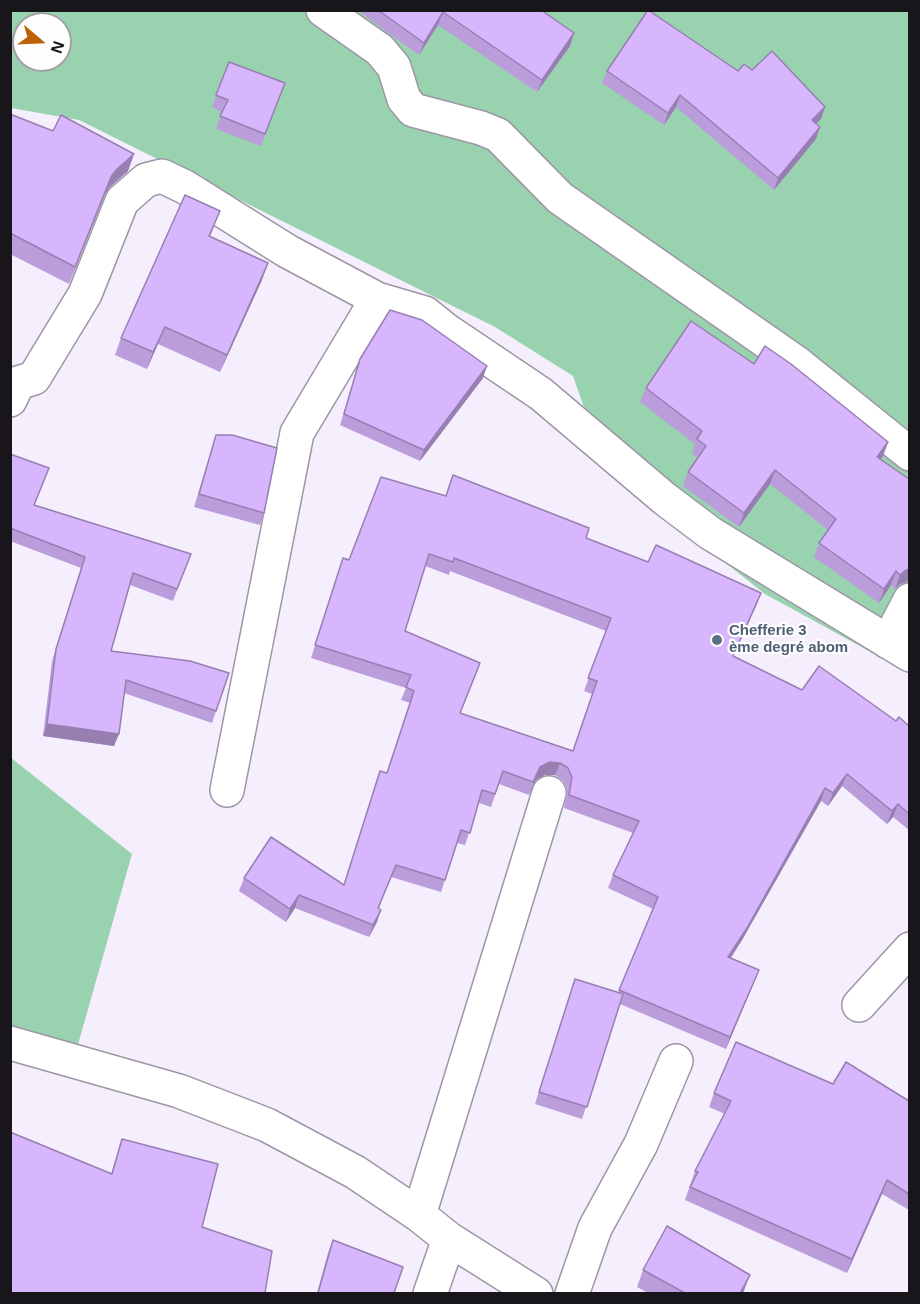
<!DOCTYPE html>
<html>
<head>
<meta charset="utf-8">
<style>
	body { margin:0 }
	#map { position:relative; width:920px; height:1304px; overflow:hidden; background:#f5eefd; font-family:Helvetica,sans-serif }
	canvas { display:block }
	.frame { position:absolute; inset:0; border:12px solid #18161b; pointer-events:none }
	.north { position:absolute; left:12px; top:12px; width:60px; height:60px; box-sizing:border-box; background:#fefefe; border:2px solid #a2a1a3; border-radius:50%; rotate:109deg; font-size:16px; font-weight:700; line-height:24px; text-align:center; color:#18161b }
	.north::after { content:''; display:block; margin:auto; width:21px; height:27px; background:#bd6207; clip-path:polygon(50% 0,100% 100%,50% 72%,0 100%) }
</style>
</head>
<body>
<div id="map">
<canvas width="920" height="1304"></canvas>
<div class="frame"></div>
<div class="north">N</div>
</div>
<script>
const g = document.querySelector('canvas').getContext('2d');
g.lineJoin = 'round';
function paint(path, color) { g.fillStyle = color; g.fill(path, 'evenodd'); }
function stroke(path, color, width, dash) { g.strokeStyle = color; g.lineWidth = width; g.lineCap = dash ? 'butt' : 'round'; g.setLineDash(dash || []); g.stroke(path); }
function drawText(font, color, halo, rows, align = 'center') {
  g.font = font + ' Helvetica,sans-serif'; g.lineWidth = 4.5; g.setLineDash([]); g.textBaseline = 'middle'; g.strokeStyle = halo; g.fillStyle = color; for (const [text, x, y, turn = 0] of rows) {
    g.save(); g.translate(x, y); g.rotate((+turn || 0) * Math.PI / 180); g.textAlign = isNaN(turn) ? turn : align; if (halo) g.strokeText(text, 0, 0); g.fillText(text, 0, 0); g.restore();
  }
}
const green = new Path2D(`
	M 10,11 L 909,11 L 909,673 L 765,594 L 651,504 L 600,453 L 573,376 L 495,327 L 79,120 L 11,108 ZM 24,24 L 60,24 L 60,60 L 24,60 Z
	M 10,757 L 132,854 L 75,1055 L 11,1053 Z`);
const minor = new Path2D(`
	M 323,10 L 380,50 L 394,67 L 404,99 L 413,110 L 481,128 L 498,135 L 560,198 L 797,363 L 910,454
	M 10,400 L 18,383 L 34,378 L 85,294 L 122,201 L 146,180 L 162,176 L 185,187 L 287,251 L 377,299 L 425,313 L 446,330 L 541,394 L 665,499 L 710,533 L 910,655
	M 888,642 L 910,600
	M 227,790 L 297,433 L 377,299
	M 859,1005 L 910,949
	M 10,1043 L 179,1091 L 267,1125 L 355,1172 L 419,1215 L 449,1239 L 536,1294
	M 419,1215 L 549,793
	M 430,1294 L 449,1239
	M 572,1294 L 595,1228 L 641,1144 L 676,1061`);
const wall = new Path2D(`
	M 357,10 L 541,10 L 574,33 L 570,46 L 537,92 L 438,25 L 419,55 Z
	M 229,62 L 285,83 L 261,146 L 216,129 L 222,112 L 212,107 Z
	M 752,70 L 825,107 L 821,119 L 816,124 L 816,139 L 774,190 L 676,107 L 664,125 L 602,83 L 607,71 L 738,71 Z
	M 10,114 L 53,131 L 134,154 L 128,171 L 110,187 L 105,194 L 69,284 L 10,254 Z
	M 220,211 L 210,237 L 262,280 L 220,372 L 158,344 L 147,369 L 115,355 L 121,338 Z
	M 360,359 L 483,378 L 420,461 L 340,425 Z
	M 754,364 L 888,442 L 883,456 L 881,459 L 909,479 L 909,582 L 900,584 L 895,589 L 891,585 L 879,603 L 814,557 L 819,543 L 828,530 L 770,484 L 739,527 L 683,486 L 688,472 L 698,458 L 692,454 L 695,444 L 640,402 L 646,388 Z
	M 216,435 L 264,513 L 260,525 L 194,507 Z
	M 10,454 L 35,506 L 191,554 L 173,601 L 130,585 L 111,651 L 229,673 L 212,723 L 124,693 L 114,746 L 43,736 L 52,661 L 81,568 L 10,541 Z
	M 586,538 L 648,562 L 761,593 L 756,606 L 733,656 L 802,690 L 909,726 L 909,830 L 893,817 L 887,824 L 842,786 L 828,806 L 821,801 L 742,940 L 731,958 L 754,982 L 726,1049 L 620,1004 L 582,1119 L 535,1104 L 571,991 L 575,979 L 618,993 L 653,909 L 608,888 L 613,875 L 633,833 L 564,808 L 567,789 L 563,781 L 555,775 L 545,775 L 536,780 L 529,795 L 499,784 L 491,807 L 479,803 L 465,845 L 457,843 L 441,892 L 391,877 L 379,908 L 377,922 L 369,937 L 295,908 L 286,922 L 239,891 L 244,878 L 344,885 L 376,783 L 380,771 L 387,773 L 410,703 L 401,700 L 406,688 L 311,658 L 343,558 L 349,560 ZM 425,566 L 449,575 L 450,571 L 606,631 L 584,691 L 592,694 L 573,751 L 460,713 L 476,675 L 405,631 Z
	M 833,1084 L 909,1101 L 909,1210 L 882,1194 L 847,1273 L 685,1200 L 695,1171 L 725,1114 L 709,1107 L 714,1093 Z
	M 122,1139 L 202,1227 L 111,1174 Z
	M 333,1240 L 394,1293 L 317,1293 L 328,1253 Z
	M 643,1270 L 743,1293 L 648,1293 L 637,1287 Z`);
const shadedWall = new Path2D(`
	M 443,12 L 438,25 L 419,55 L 424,43 Z
	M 574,33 L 570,46 L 537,92 L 542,80 Z
	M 680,95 L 676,107 L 664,125 L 668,113 Z
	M 825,107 L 821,119 L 807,132 L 812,120 Z
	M 820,127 L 816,139 L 774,190 L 778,178 Z
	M 134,154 L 128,171 L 110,187 L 105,194 L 69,284 L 111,177 L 116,170 Z
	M 268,263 L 262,280 L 220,372 L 227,355 Z
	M 165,327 L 158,344 L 147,369 L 153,352 Z
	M 487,366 L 483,378 L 420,461 L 424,450 Z
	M 888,442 L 883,456 L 872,471 L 877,457 Z
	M 775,470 L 770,484 L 739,527 L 744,513 Z
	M 909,569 L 909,581 L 900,584 L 895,589 L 900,575 L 906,570 Z
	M 896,571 L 891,585 L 879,603 L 884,589 Z
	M 761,593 L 756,606 L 728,668 L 733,656 Z
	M 47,724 L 119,734 L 114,746 L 43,736 Z
	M 550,762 L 560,763 L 555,775 L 545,775 L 536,780 L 529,795 L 540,767 Z
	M 847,774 L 842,786 L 828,806 L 833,793 Z
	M 825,788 L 821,801 L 742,940 L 723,969 L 728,957 Z
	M 898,804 L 893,817 L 887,824 L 892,811 Z
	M 299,895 L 295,908 L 286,922 L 290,909 Z
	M 381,910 L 377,922 L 369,937 L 373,925 Z
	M 759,970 L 754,982 L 726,1049 L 730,1037 Z
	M 887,1180 L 882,1194 L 847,1273 L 852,1259 Z
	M 750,1275 L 743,1293 L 740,1293 Z`);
const building = new Path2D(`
	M 378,10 L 541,10 L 574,33 L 542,80 L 443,12 L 424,43 Z
	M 648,10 L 738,71 L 744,64 L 752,70 L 772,51 L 825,107 L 812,120 L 820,127 L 778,178 L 680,95 L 668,113 L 607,71 Z
	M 229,62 L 285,83 L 265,134 L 220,116 L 228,100 L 216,95 Z
	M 10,114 L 53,131 L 61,115 L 134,154 L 116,170 L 111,177 L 75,267 L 10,233 Z
	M 185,195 L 220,211 L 209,236 L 268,263 L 227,355 L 165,327 L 153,352 L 121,338 Z
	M 390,310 L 422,320 L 487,366 L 424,450 L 344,414 L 360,359 Z
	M 691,321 L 754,364 L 765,346 L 791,364 L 888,442 L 877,457 L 909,479 L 909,569 L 906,570 L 900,575 L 896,571 L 884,589 L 819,543 L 836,519 L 775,470 L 744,513 L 688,472 L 706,446 L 697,439 L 702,431 L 646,388 Z
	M 216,435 L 232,435 L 277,448 L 264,513 L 199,494 Z
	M 10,454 L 49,468 L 34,505 L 191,554 L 177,589 L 133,573 L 111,651 L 190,661 L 229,673 L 216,711 L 126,680 L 119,734 L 47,724 L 56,649 L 85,557 L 10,528 Z
	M 453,475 L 589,528 L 586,538 L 648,562 L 656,545 L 761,593 L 733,656 L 802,690 L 819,666 L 896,721 L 899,717 L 909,726 L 909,814 L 898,804 L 892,811 L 847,774 L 833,793 L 825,788 L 747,928 L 728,957 L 759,970 L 730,1037 L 619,990 L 658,897 L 613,875 L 639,821 L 569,795 L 572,777 L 568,768 L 560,763 L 550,762 L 540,767 L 533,782 L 503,771 L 495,794 L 482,790 L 470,833 L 461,830 L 445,880 L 396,865 L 378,908 L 381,910 L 373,925 L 299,895 L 290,909 L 244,878 L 271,837 L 344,885 L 380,771 L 387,773 L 414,691 L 406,687 L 411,675 L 315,645 L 343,558 L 349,560 L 381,477 L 446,496 ZM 429,554 L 453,562 L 454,558 L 611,618 L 588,678 L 597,681 L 573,751 L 460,713 L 480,663 L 405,631 Z
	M 575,979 L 623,994 L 587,1107 L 539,1092 Z
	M 736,1042 L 833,1084 L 846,1062 L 909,1101 L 909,1194 L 887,1180 L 852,1259 L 690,1187 L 698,1172 L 695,1171 L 731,1101 L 714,1093 Z
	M 10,1132 L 112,1174 L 122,1139 L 218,1164 L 202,1227 L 272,1251 L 265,1293 L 10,1293 Z
	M 667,1226 L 750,1275 L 740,1293 L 685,1293 L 643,1270 Z
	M 333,1240 L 403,1267 L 394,1293 L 318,1293 Z`);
const markers = [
	[717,640,6,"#5c6f8a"]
];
const serviceNames = [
	["Chefferie 3",729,631],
	["ème degré abom",729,648]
];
paint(green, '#99d2af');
stroke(minor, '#9d96a4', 36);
stroke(minor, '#fff', 33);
paint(wall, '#ba9dda');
paint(shadedWall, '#977fb1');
paint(building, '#d8b6fd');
stroke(building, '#977fb1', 1.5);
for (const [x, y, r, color] of markers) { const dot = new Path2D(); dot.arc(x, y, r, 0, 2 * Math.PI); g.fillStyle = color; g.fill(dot); stroke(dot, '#fefefe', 2); }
drawText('bold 15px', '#4e5e75', '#fefefe', serviceNames, 'left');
</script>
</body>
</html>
